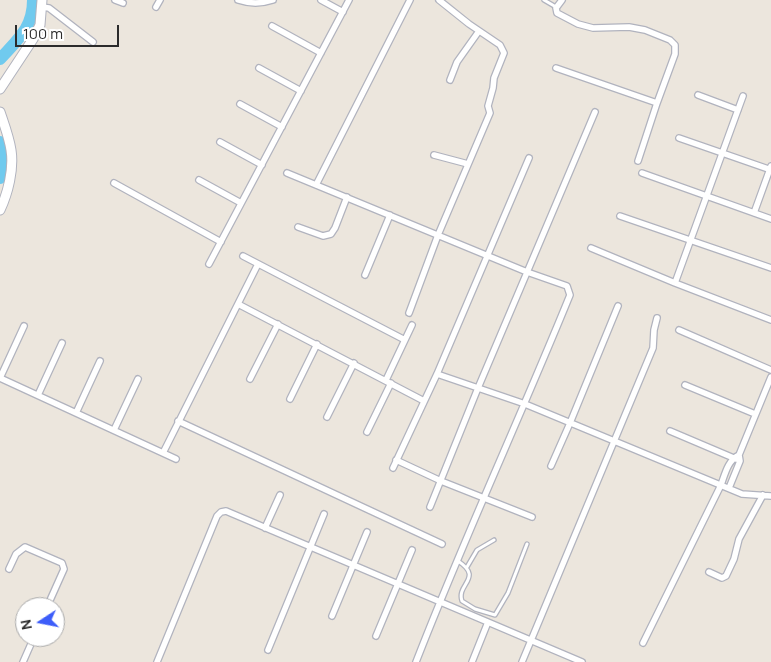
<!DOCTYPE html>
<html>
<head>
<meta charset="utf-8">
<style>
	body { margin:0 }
	#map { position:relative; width:771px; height:662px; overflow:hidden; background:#ece6dd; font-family:Manrope,sans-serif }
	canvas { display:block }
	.north { position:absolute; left:15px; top:597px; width:50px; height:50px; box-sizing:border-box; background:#fff; border:1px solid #aaa; border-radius:50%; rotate:259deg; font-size:14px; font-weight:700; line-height:20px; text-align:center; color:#2b2b2b }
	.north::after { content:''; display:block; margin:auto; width:18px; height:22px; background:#3d5df9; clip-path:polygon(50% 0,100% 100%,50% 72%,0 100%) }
	.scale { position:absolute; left:15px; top:25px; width:104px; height:22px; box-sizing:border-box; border:2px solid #2b2b2b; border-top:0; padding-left:6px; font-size:15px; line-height:18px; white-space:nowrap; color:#2b2b2b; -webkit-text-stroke:4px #fff; paint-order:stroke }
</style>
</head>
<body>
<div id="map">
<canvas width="771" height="662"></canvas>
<div class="north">N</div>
<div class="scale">100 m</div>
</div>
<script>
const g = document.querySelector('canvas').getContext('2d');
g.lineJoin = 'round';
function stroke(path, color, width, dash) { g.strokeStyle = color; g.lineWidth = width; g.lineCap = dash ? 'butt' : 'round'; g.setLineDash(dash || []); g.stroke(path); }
const river = new Path2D(`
	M 0,59 C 18,39 33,28 33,0
	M 0,142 C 3,154 2,166 0,178`);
const lane = new Path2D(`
	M 544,0 L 556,7
	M 458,561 C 484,578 456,584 462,601 L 475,609 L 495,615 L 508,593 L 527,544
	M 467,567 L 477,550 L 494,540`);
const street = new Path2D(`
	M 115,0 L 123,3
	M 238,0 C 250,4 261,4 273,0
	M 321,0 L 343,12
	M 562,0 L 556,8 L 557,13 L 578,24 L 593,28 L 629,27 L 645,30 L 670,40 L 675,45 L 675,54 L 657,103 L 638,161
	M 42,7 L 49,8 L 93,42
	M 156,7 L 160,0
	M 272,26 L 321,53
	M 259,68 L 301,91
	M 556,68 L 657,103
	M 450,80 L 457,62 L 479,31
	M 698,95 L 738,110
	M 240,104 L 282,127
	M 679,138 L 771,170
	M 220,142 L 262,165
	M 434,155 L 468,164
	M 287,173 L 527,272 L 567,286 L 570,295 C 520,418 464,538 416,662
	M 642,173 L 771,219
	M 199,180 L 241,203
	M 114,183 L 221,242
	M 316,185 L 410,0
	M 754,213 L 771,166
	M 620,216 L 771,268
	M 298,227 L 323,236 L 331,234 L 335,228 L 347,197
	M 591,248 L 675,283 L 771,320
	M 243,256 L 405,340
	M 209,264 L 349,0
	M 365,275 L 390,215
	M 675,283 L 743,96
	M 238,304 L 424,401
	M 409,313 L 438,235 L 490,113 L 488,106 L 493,88 L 494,78 L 504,53 L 500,45 L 469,24 L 439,0
	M 679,330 L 771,370
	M 437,374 L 525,404 L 742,494 L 771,496
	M 0,378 L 176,459
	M 0,378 L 24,326
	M 250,379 L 278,324
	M 386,380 L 412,325
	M 685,385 L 755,414
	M 38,395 L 62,343
	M 290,399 L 317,344
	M 76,413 L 100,361
	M 327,417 L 354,363
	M 178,421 L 442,544
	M 114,430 L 138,379
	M 670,431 L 736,459
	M 367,432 L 391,383
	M 163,453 L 258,264
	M 396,460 L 441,481 L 532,517
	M 551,466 L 570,423 L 618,306
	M 393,468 L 437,374 L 529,158
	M 729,488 L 740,461 L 739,455 L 771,377
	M 430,507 L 478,388 L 595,112
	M 265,528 L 280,495
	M 9,569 L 16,554 L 25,547 L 62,563 L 64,569 L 47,607
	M 709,572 L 722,578 L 726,576 L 734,559 L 739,539 L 763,495
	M 332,616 L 367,532
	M 376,636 L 412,550
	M 643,643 L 721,485 C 725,474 728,460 739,455
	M 268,650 L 324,514
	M 23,662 L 34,637
	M 157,662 L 217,516 L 221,512 L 226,511 L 582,662
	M 472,662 L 488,622
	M 522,662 L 653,348 L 654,330 L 657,318`);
const secondary = new Path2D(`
	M 0,89 L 33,39 L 40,25 L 42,0
	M 0,112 C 4,124 9,137 11,150 C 14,169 8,193 0,210`);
stroke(river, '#70caee', 12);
stroke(lane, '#b1b3be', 5.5);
stroke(street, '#b1b3be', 8);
stroke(secondary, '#b1b3be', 11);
stroke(lane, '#fff', 3);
stroke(street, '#fff', 5.5);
stroke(secondary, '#fff', 9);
</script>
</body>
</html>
